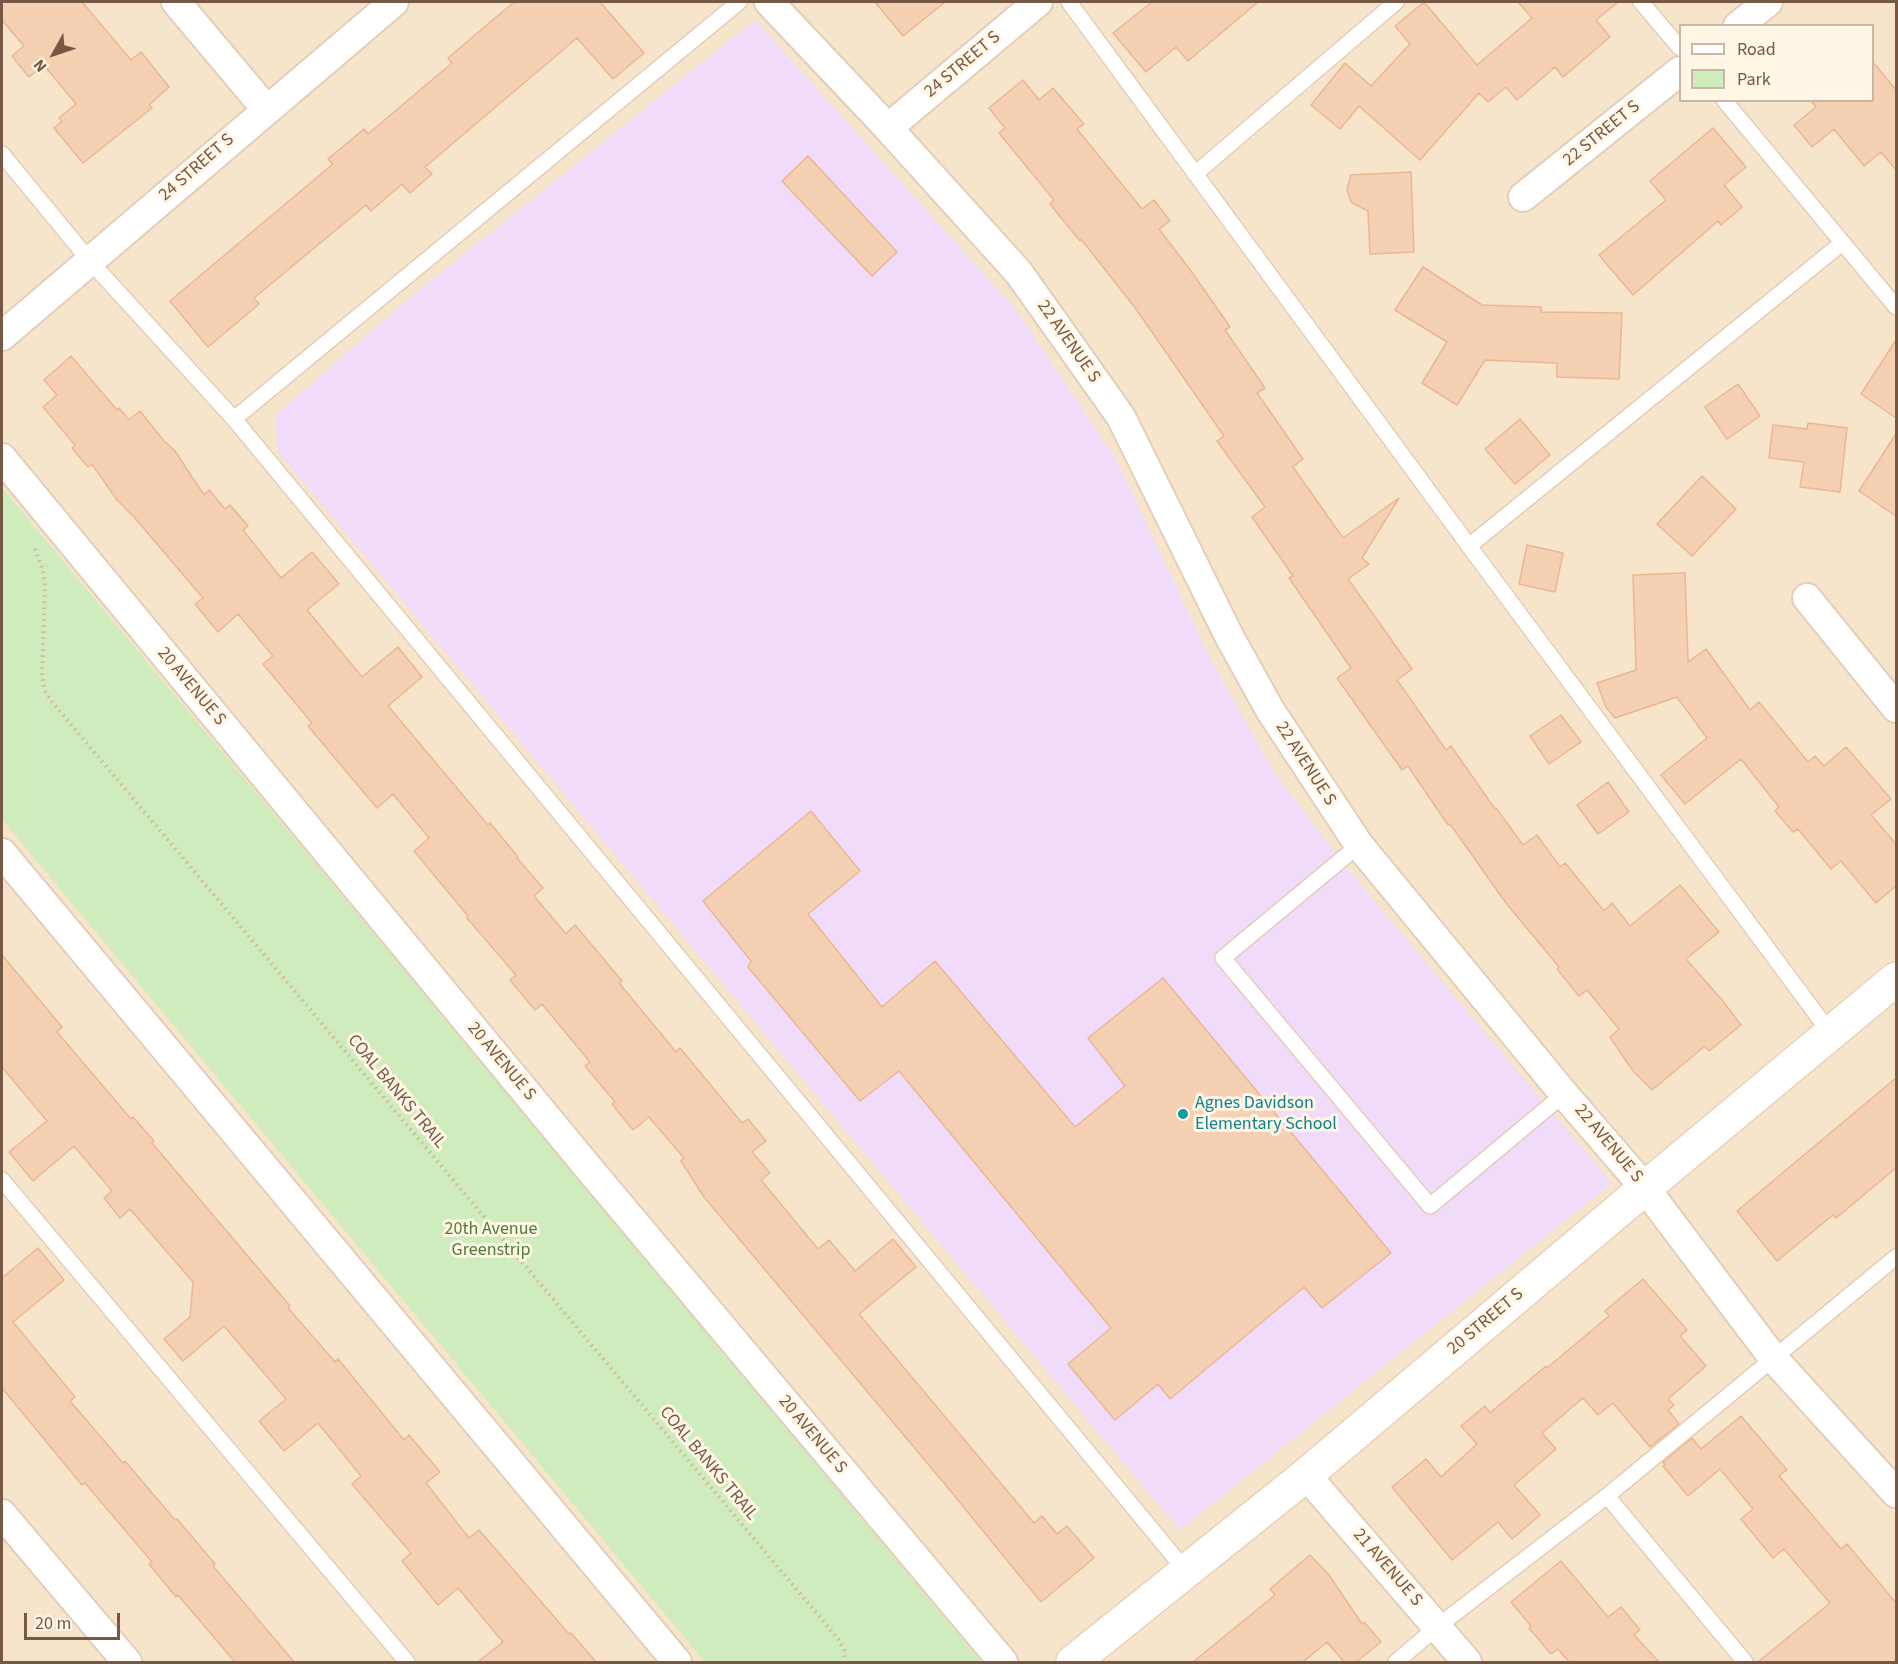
<!DOCTYPE html>
<html>
<head>
<meta charset="utf-8">
<style>
	body { margin:0 }
	#map { position:relative; width:1898px; height:1664px; overflow:hidden; background:#fef3de; font-family:"Source Sans 3",sans-serif }
	canvas { display:block }
	.frame { position:absolute; inset:0; border:3px solid #765844; pointer-events:none }
	.legend { position:absolute; left:1679px; top:24px; width:195px; height:78px; box-sizing:border-box; background:#fff6e6; border:2px solid #c8b7a5; margin:0; padding:8px 10px; list-style:none; font-size:18px; color:#765844 }
	.legend li { display:flex; align-items:center; gap:12px; height:30px }
	.legend b { width:30px; border:2px solid #c8b7a5 }
	.north { position:absolute; left:24px; top:24px; width:60px; height:60px; -webkit-text-stroke:4px #fff6e6; paint-order:stroke; rotate:230deg; font-size:16px; font-weight:700; line-height:24px; text-align:center; color:#765844 }
	.north::after { content:''; display:block; margin:auto; width:21px; height:27px; background:#765844; clip-path:polygon(50% 0,100% 100%,50% 72%,0 100%) }
	.scale { position:absolute; left:24px; top:1613px; width:96px; height:27px; box-sizing:border-box; border:3px solid #765844; border-top:0; padding-left:8px; font-size:18px; line-height:21px; white-space:nowrap; color:#765844; -webkit-text-stroke:4px #fff6e6; paint-order:stroke }
</style>
</head>
<body>
<div id="map">
<canvas width="1898" height="1664"></canvas>
<div class="frame"></div>
<ul class="legend">
<li><b style="height:8px;background:#fff"></b>Road</li>
<li><b style="height:16px;background:#ceecbc"></b>Park</li>
</ul>
<div class="north">N</div>
<div class="scale">20 m</div>
</div>
<script>
const g = document.querySelector('canvas').getContext('2d');
g.lineJoin = 'round';
function paint(path, color) { g.fillStyle = color; g.fill(path, 'evenodd'); }
function stroke(path, color, width, dash) { g.strokeStyle = color; g.lineWidth = width; g.lineCap = dash ? 'butt' : 'round'; g.setLineDash(dash || []); g.stroke(path); }
function drawText(font, color, halo, rows, align = 'center') {
  g.font = font + ' "Source Sans 3",sans-serif'; g.lineWidth = 6; g.setLineDash([]); g.textBaseline = 'middle'; g.strokeStyle = halo; g.fillStyle = color; for (const [text, x, y, turn = 0] of rows) {
    g.save(); g.translate(x, y); g.rotate((+turn || 0) * Math.PI / 180); g.textAlign = isNaN(turn) ? turn : align; if (halo) g.strokeText(text, 0, 0); g.fillText(text, 0, 0); g.restore();
  }
}
const residential = new Path2D(`
	M 2,2 L 1896,2 L 1896,1662 L 2,1662 ZM 1680,26 L 1872,26 L 1872,100 L 1680,100 Z`);
const education = new Path2D(`
	M 755,20 L 1016,310 L 1116,459 L 1208,654 L 1276,776 L 1369,895 L 1612,1183 L 1180,1530 L 278,452 L 275,416 L 406,301 Z`);
const green = new Path2D(`
	M 2,488 L 981,1662 L 705,1662 L 2,819 Z`);
const building = new Path2D(`
	M 2,2 L 82,2 L 131,60 L 141,52 L 169,87 L 149,105 L 152,108 L 83,163 L 54,128 L 62,121 L 59,118 L 76,104 L 44,65 L 29,77 L 12,56 L 24,46 L 2,20 Z
	M 514,2 L 600,2 L 644,53 L 613,79 L 577,38 L 425,167 L 432,174 L 410,193 L 402,184 L 371,211 L 366,205 L 254,298 L 259,304 L 208,347 L 170,301 L 333,164 L 328,159 L 364,129 L 368,134 L 452,63 L 448,58 Z
	M 875,2 L 945,2 L 903,36 Z
	M 1152,2 L 1258,2 L 1188,61 L 1176,47 L 1146,72 L 1113,33 Z
	M 1424,2 L 1477,65 L 1532,18 L 1518,2 L 1618,2 L 1596,20 L 1610,37 L 1563,77 L 1555,67 L 1517,100 L 1506,87 L 1488,102 L 1479,93 L 1420,160 L 1359,106 L 1340,129 L 1311,105 L 1345,63 L 1371,86 L 1410,44 L 1395,26 Z
	M 1872,61 L 1896,90 L 1896,170 L 1881,152 L 1864,166 L 1834,129 L 1812,147 L 1794,125 L 1816,107 L 1810,100 L 1872,100 Z
	M 1023,80 L 1039,100 L 1053,88 L 1084,124 L 1077,129 L 1142,209 L 1154,200 L 1170,221 L 1159,229 L 1191,271 L 1230,327 L 1225,330 L 1265,388 L 1257,393 L 1303,459 L 1293,467 L 1343,538 L 1399,498 L 1362,558 L 1369,564 L 1348,579 L 1412,669 L 1397,680 L 1446,750 L 1451,746 L 1495,809 L 1496,808 L 1523,845 L 1537,835 L 1560,867 L 1565,863 L 1604,911 L 1612,903 L 1630,926 L 1680,885 L 1719,932 L 1686,959 L 1722,1000 L 1741,1025 L 1709,1051 L 1705,1046 L 1652,1090 L 1633,1071 L 1610,1037 L 1619,1029 L 1587,990 L 1579,996 L 1557,969 L 1559,967 L 1506,903 L 1450,824 L 1448,825 L 1408,766 L 1402,770 L 1337,678 L 1351,668 L 1289,578 L 1293,576 L 1252,517 L 1265,507 L 1217,441 L 1224,436 L 1136,309 L 1081,239 L 1080,241 L 1050,204 L 1054,200 L 999,133 L 1005,128 L 989,108 Z
	M 1713,128 L 1746,167 L 1724,185 L 1742,207 L 1721,225 L 1718,221 L 1633,295 L 1599,255 L 1666,200 L 1650,181 Z
	M 808,156 L 897,252 L 872,276 L 782,181 Z
	M 1411,172 L 1414,252 L 1370,254 L 1368,211 L 1351,202 L 1347,190 L 1351,175 Z
	M 1423,267 L 1482,305 L 1541,307 L 1541,312 L 1622,313 L 1619,379 L 1557,377 L 1557,363 L 1485,360 L 1457,405 L 1422,383 L 1447,342 L 1395,310 Z
	M 1896,340 L 1896,418 L 1861,394 Z
	M 71,356 L 117,410 L 119,408 L 129,420 L 140,411 L 164,441 L 175,451 L 204,495 L 209,490 L 225,509 L 230,505 L 248,526 L 243,530 L 281,578 L 312,552 L 339,584 L 307,610 L 362,677 L 398,647 L 422,677 L 388,706 L 488,825 L 490,823 L 518,857 L 517,858 L 543,888 L 534,896 L 566,934 L 575,925 L 622,981 L 619,983 L 676,1052 L 680,1048 L 742,1123 L 748,1119 L 766,1141 L 752,1152 L 770,1173 L 761,1180 L 818,1249 L 829,1240 L 855,1271 L 893,1239 L 916,1267 L 859,1314 L 1034,1523 L 1042,1516 L 1057,1534 L 1067,1526 L 1094,1558 L 1041,1602 L 944,1483 L 704,1197 L 681,1161 L 684,1158 L 649,1117 L 633,1130 L 612,1104 L 615,1102 L 585,1066 L 590,1062 L 542,1004 L 535,1010 L 510,980 L 516,975 L 467,918 L 468,916 L 414,851 L 429,838 L 393,794 L 377,808 L 308,726 L 312,723 L 263,664 L 273,656 L 238,614 L 218,632 L 195,604 L 203,598 L 134,517 L 117,500 L 92,464 L 88,467 L 72,448 L 75,445 L 43,407 L 57,395 L 44,380 Z
	M 1738,384 L 1760,416 L 1727,439 L 1705,407 Z
	M 1520,419 L 1550,455 L 1515,484 L 1485,449 Z
	M 1808,423 L 1847,428 L 1840,492 L 1800,487 L 1804,462 L 1769,458 L 1773,425 L 1807,429 Z
	M 1896,434 L 1896,516 L 1859,491 Z
	M 1702,476 L 1736,509 L 1692,556 L 1657,524 Z
	M 1527,545 L 1563,553 L 1555,592 L 1519,584 Z
	M 1685,573 L 1688,662 L 1706,649 L 1750,710 L 1759,702 L 1808,762 L 1815,756 L 1824,766 L 1846,747 L 1891,799 L 1871,815 L 1896,844 L 1896,886 L 1876,903 L 1841,861 L 1831,869 L 1798,829 L 1793,832 L 1775,811 L 1779,807 L 1741,759 L 1685,804 L 1661,775 L 1707,738 L 1677,697 L 1615,718 L 1606,707 L 1597,683 L 1636,670 L 1633,575 Z
	M 1561,715 L 1581,742 L 1549,764 L 1530,736 Z
	M 1608,782 L 1629,812 L 1598,834 L 1577,805 Z
	M 811,811 L 860,871 L 808,914 L 882,1007 L 935,961 L 1075,1127 L 1125,1086 L 1088,1038 L 1163,978 L 1391,1253 L 1322,1308 L 1304,1287 L 1170,1399 L 1158,1384 L 1115,1420 L 1068,1364 L 1111,1328 L 899,1071 L 860,1101 L 748,967 L 751,961 L 703,901 Z
	M 2,955 L 62,1027 L 57,1032 L 131,1119 L 133,1117 L 154,1141 L 152,1143 L 290,1306 L 288,1308 L 335,1362 L 338,1359 L 404,1440 L 409,1435 L 440,1472 L 426,1483 L 469,1538 L 479,1530 L 569,1634 L 571,1633 L 596,1662 L 478,1662 L 503,1642 L 458,1588 L 438,1605 L 402,1561 L 411,1553 L 352,1484 L 361,1476 L 318,1423 L 284,1451 L 259,1421 L 286,1399 L 224,1326 L 183,1361 L 164,1339 L 190,1317 L 193,1282 L 130,1209 L 120,1218 L 104,1198 L 112,1191 L 74,1146 L 33,1181 L 9,1152 L 47,1121 L 2,1067 Z
	M 1896,1078 L 1896,1168 L 1836,1218 L 1833,1215 L 1777,1261 L 1737,1211 Z
	M 38,1248 L 64,1280 L 13,1322 L 75,1397 L 70,1401 L 123,1463 L 125,1461 L 175,1520 L 177,1519 L 215,1564 L 213,1566 L 294,1662 L 235,1662 L 178,1595 L 176,1597 L 149,1564 L 152,1562 L 85,1483 L 82,1485 L 2,1388 L 2,1278 Z
	M 1643,1279 L 1687,1330 L 1680,1336 L 1706,1366 L 1668,1399 L 1674,1405 L 1668,1410 L 1679,1424 L 1650,1447 L 1613,1403 L 1598,1415 L 1583,1398 L 1542,1433 L 1556,1449 L 1514,1485 L 1540,1515 L 1512,1539 L 1498,1522 L 1452,1560 L 1392,1487 L 1426,1459 L 1441,1477 L 1477,1444 L 1461,1426 L 1485,1406 L 1490,1413 L 1546,1366 L 1547,1368 L 1609,1316 L 1605,1311 Z
	M 1741,1416 L 1787,1470 L 1779,1476 L 1841,1549 L 1847,1544 L 1896,1603 L 1896,1662 L 1758,1662 L 1830,1603 L 1784,1549 L 1773,1558 L 1741,1519 L 1753,1509 L 1720,1469 L 1688,1496 L 1663,1466 L 1665,1465 L 1663,1462 L 1692,1438 L 1701,1449 Z
	M 1310,1555 L 1329,1575 L 1362,1624 L 1364,1622 L 1381,1642 L 1356,1662 L 1344,1662 L 1327,1642 L 1303,1662 L 1193,1662 L 1275,1595 L 1270,1589 Z
	M 1561,1561 L 1608,1617 L 1621,1607 L 1640,1630 L 1634,1635 L 1659,1662 L 1569,1662 L 1558,1649 L 1551,1654 L 1529,1628 L 1531,1626 L 1511,1602 Z`);
const path = new Path2D(`
	M 35,549 L 43,571 L 45,586 L 42,676 L 45,691 L 53,703 L 839,1640 L 844,1650 L 845,1662`);
const lane = new Path2D(`
	M 1069,2 L 1469,546 L 1831,1034
	M 1641,2 L 1680,48
	M 1724,100 L 1896,307
	M 2,154 L 89,260 L 234,419 L 1186,1571
	M 1195,174 L 1396,2
	M 234,419 L 739,2
	M 1469,546 L 1842,243
	M 1359,845 L 1223,958 L 1430,1206 L 1564,1094
	M 2,1180 L 407,1662
	M 1607,1496 L 1745,1662
	M 1396,1662 L 1437,1627 L 1607,1496 L 1896,1257`);
const street = new Path2D(`
	M 176,2 L 266,109
	M 769,2 L 888,128 L 1019,273 L 1121,417 L 1229,636 L 1270,710 L 1359,845 L 1564,1094 L 1645,1188 L 1774,1359 L 1896,1493
	M 1738,26 L 1768,2
	M 888,128 L 1038,2
	M 1523,197 L 1680,71
	M 2,336 L 394,2
	M 2,458 L 591,1171 L 1003,1662
	M 1807,598 L 1896,708
	M 2,853 L 677,1662
	M 1306,1475 L 1467,1662
	M 2,1514 L 127,1662`);
const secondary = new Path2D(`
	M 1073,1662 L 1306,1475 L 1645,1188 L 1896,979`);
const markers = [
	[1183,1114,6,"#0f9aa8"]
];
const streetNames = [
	["24 STREET S",963,65,-40],
	["22 STREET S",1602,134,-39],
	["24 STREET S",197,168,-41],
	["22 AVENUE S",1068,342,55],
	["20 AVENUE S",191,687,50],
	["22 AVENUE S",1305,764,57],
	["20 AVENUE S",501,1062,50],
	["COAL BANKS TRAIL",396,1092,50],
	["22 AVENUE S",1608,1144,50],
	["20 STREET S",1486,1322,-40],
	["20 AVENUE S",812,1435,50],
	["COAL BANKS TRAIL",708,1464,50],
	["21 AVENUE S",1387,1568,49]
];
const cultureNames = [
	["Agnes Davidson",1195,1104],
	["Elementary School",1195,1125]
];
const parkNames = [
	["20th Avenue",491,1230],
	["Greenstrip",491,1251]
];
paint(residential, '#f6e4cb');
paint(education, '#f0dbfa');
paint(green, '#ceecbc');
paint(building, '#f6d0b3');
stroke(building, '#eab792', 1.5);
stroke(lane, '#e3ceb9', 18);
stroke(street, '#e3ceb9', 32);
stroke(secondary, '#ead2b9', 36);
stroke(path, '#dab397', 4, [1.5, 4.5]);
stroke(lane, '#fff', 15);
stroke(street, '#fff', 28);
stroke(secondary, '#fff', 33);
for (const [x, y, r, color] of markers) { const dot = new Path2D(); dot.arc(x, y, r, 0, 2 * Math.PI); g.fillStyle = color; g.fill(dot); stroke(dot, '#fff6e6', 2); }
drawText('18px', '#765844', '#fff6e6', streetNames);
drawText('18px', '#0d838f', '#fff6e6', cultureNames, 'left');
drawText('18px', '#4c7d3b', '#fff6e6', parkNames);
</script>
</body>
</html>
